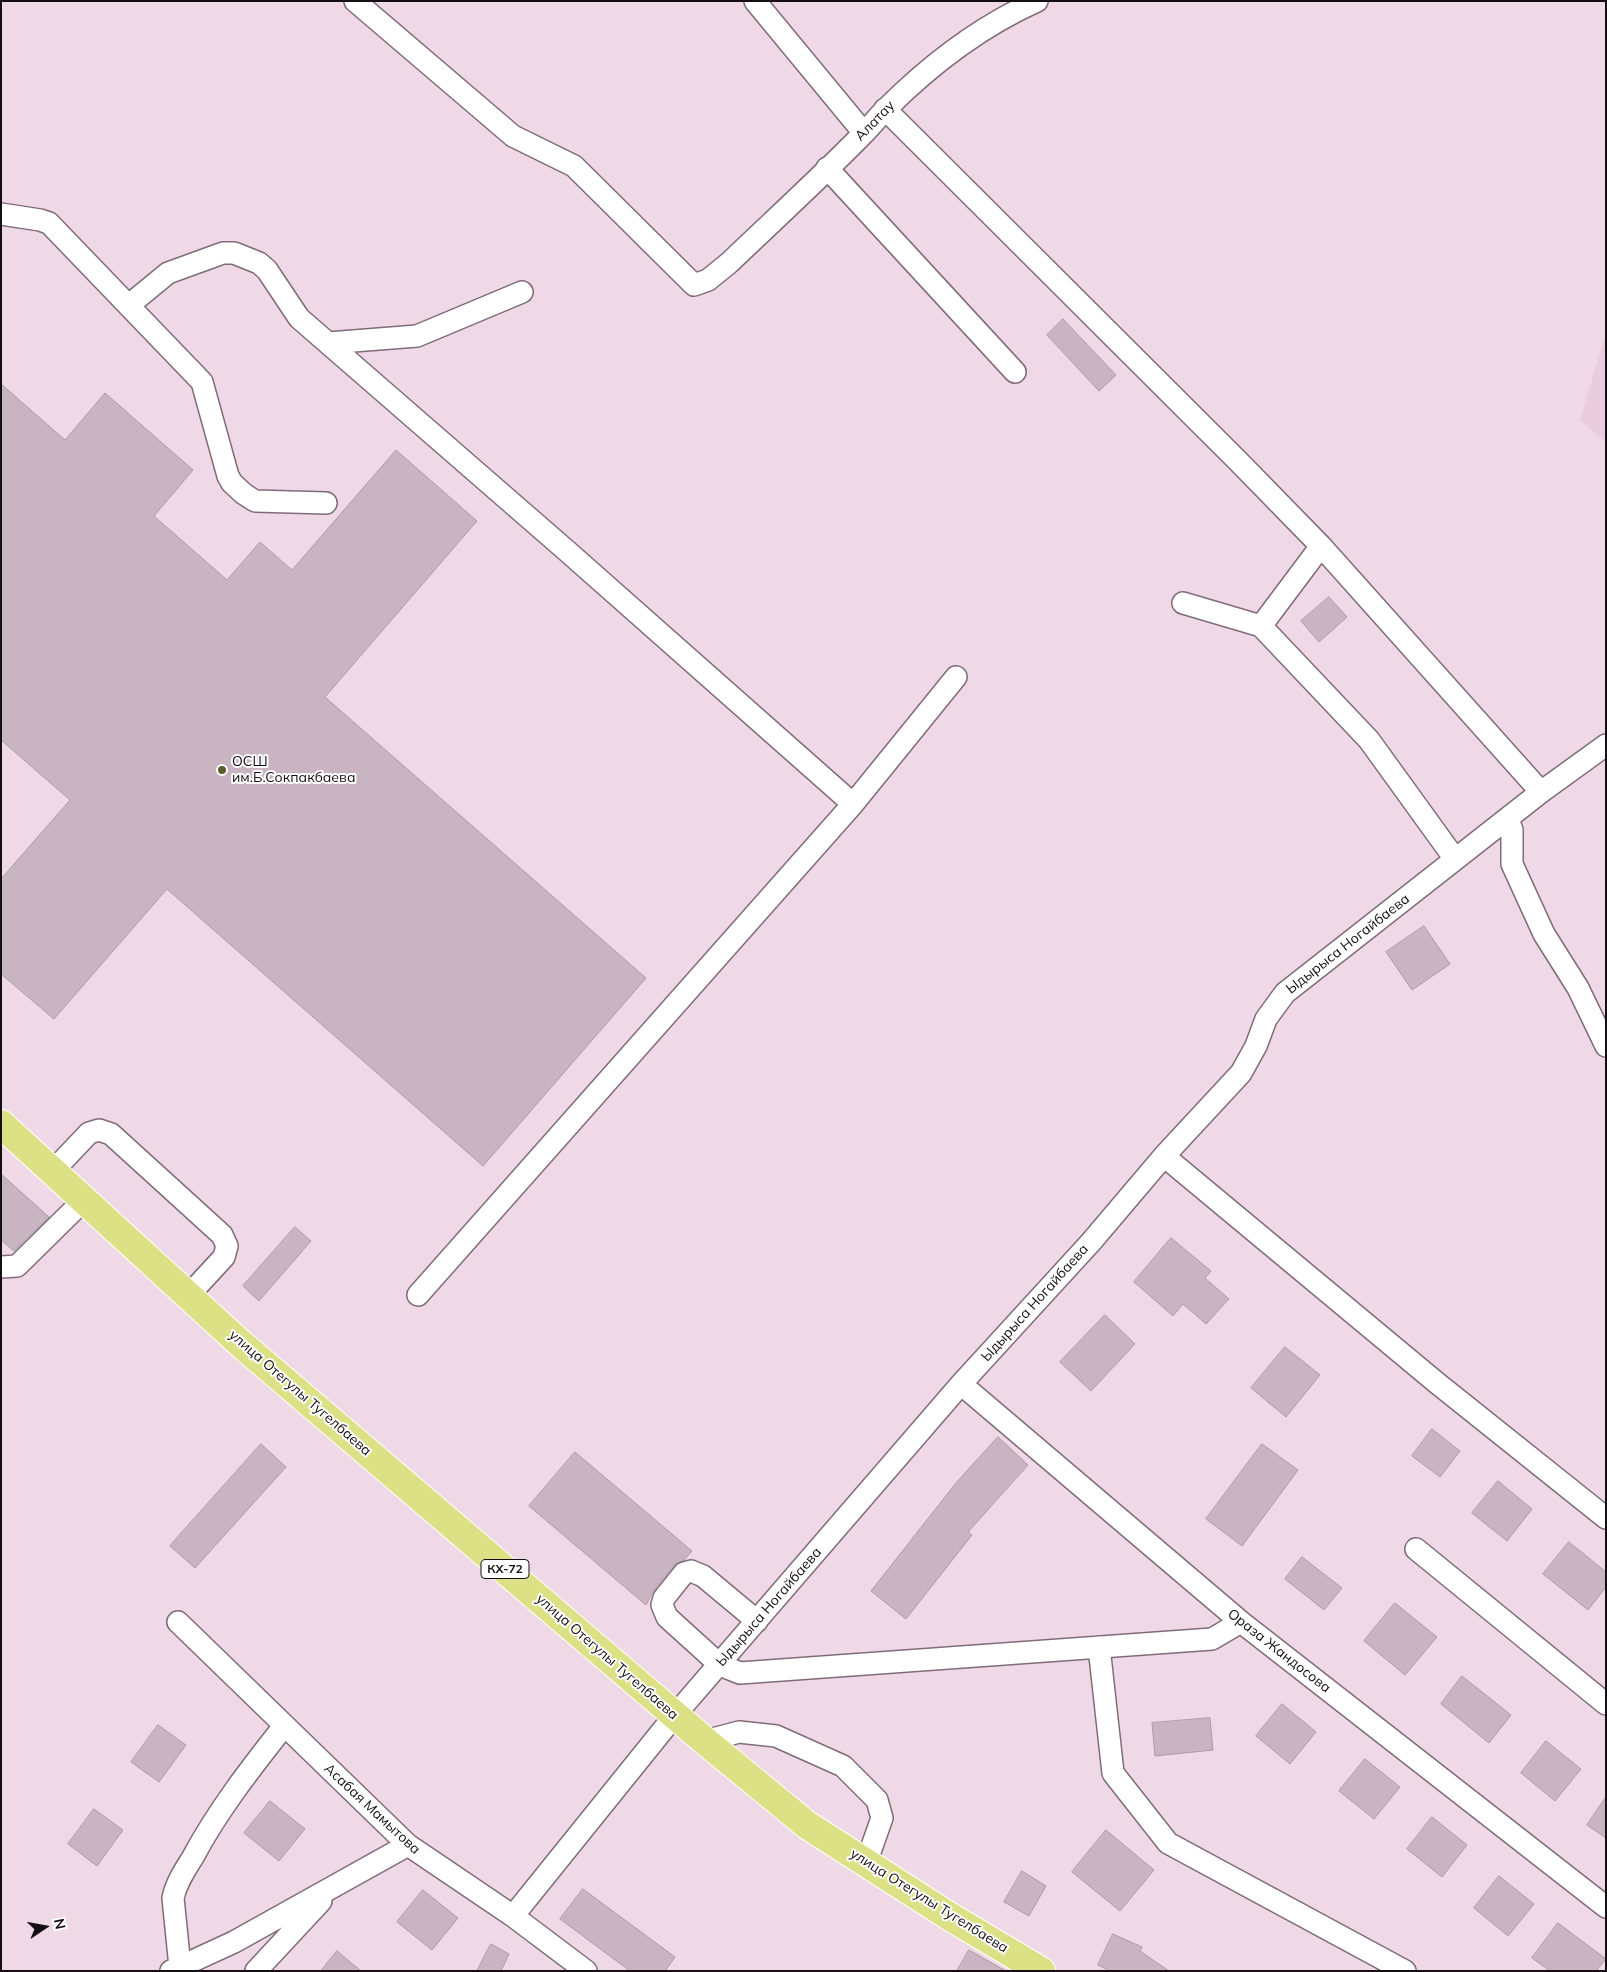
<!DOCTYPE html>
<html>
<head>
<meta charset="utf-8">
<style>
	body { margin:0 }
	#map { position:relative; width:1607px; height:1972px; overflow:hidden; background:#efd9e7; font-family:Mulish,sans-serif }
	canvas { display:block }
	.frame { position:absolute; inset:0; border:2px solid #140d12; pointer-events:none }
	.north { position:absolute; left:20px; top:1902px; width:50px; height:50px; -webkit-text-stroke:4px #fff; paint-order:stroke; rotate:78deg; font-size:14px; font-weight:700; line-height:20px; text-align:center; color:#140d12 }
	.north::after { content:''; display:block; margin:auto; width:18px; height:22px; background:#140d12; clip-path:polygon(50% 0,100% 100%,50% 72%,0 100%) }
</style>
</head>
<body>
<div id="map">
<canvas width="1607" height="1972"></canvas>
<div class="frame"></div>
<div class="north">N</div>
</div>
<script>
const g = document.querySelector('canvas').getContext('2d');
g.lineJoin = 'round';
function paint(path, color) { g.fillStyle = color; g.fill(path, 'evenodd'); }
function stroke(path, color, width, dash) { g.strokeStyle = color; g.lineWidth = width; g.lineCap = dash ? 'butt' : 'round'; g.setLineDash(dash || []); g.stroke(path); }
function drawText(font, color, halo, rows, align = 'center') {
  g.font = font + ' Mulish,sans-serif'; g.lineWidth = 4; g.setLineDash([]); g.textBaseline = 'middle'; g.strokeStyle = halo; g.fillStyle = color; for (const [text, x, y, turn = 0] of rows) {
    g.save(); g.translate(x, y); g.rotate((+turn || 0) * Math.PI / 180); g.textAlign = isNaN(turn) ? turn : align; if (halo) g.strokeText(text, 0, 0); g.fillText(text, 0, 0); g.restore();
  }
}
const built = new Path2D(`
	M 1606,332 L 1606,442 L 1580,420 Z`);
const building = new Path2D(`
	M 1063,319 L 1116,375 L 1099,391 L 1047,335 Z
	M 1,384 L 65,440 L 105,393 L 193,470 L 154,516 L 227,580 L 260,542 L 292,570 L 396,450 L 477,521 L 325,697 L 646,978 L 483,1166 L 167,889 L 54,1019 L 1,974 L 1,879 L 70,800 L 1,740 Z
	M 1329,597 L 1347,617 L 1319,642 L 1301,621 Z
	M 1424,926 L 1450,964 L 1412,990 L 1386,952 Z
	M 1,1174 L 49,1217 L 14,1251 L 1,1240 Z
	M 295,1227 L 311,1241 L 259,1301 L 243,1286 Z
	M 1171,1238 L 1211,1271 L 1205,1278 L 1229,1299 L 1206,1324 L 1183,1304 L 1173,1316 L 1134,1282 Z
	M 1105,1315 L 1135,1344 L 1091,1391 L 1060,1362 Z
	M 1285,1347 L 1320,1375 L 1286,1417 L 1251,1388 Z
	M 1432,1429 L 1460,1451 L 1440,1477 L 1412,1456 Z
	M 998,1437 L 1028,1465 L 968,1532 L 972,1535 L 906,1619 L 871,1591 L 956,1483 Z
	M 261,1444 L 286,1467 L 195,1568 L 170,1546 Z
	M 1262,1444 L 1298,1470 L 1242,1546 L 1206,1519 Z
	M 575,1452 L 692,1551 L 684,1560 L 674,1565 L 654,1590 L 646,1605 L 529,1506 Z
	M 1498,1481 L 1532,1509 L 1507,1541 L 1472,1513 Z
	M 1569,1542 L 1606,1572 L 1606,1587 L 1588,1610 L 1543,1574 Z
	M 1302,1557 L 1342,1588 L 1324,1610 L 1285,1579 Z
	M 1395,1603 L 1437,1637 L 1405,1675 L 1364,1641 Z
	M 1462,1676 L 1511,1715 L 1489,1743 L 1441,1704 Z
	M 1282,1704 L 1316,1732 L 1290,1764 L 1256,1736 Z
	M 1210,1718 L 1213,1750 L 1155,1756 L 1152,1723 Z
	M 158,1725 L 186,1745 L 159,1782 L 131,1762 Z
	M 1546,1741 L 1581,1769 L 1555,1801 L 1521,1773 Z
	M 1365,1759 L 1400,1787 L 1374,1819 L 1339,1791 Z
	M 1606,1797 L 1606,1838 L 1587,1825 Z
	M 270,1801 L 305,1829 L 279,1861 L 244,1833 Z
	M 94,1809 L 123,1830 L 97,1866 L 68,1844 Z
	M 1432,1817 L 1467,1845 L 1442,1877 L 1407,1849 Z
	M 1106,1830 L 1154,1870 L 1120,1911 L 1072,1872 Z
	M 1022,1871 L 1046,1886 L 1029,1916 L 1004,1902 Z
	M 1499,1876 L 1534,1904 L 1508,1936 L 1474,1908 Z
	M 583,1889 L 675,1957 L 665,1971 L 630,1971 L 560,1919 Z
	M 423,1890 L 458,1918 L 432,1950 L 397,1922 Z
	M 1558,1923 L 1606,1959 L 1596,1971 L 1550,1971 L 1532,1958 Z
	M 1113,1934 L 1142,1947 L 1140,1951 L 1169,1971 L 1110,1971 L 1098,1965 Z
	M 491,1944 L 509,1954 L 501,1971 L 477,1971 Z
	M 969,1950 L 1006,1971 L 957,1971 Z
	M 337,1951 L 361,1971 L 321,1971 Z`);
const minor = new Path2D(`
	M 355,1 L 513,136 L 574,166 L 694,285 L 708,280 L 729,263 C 774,220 820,178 863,134 C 871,126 878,117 886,109 C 931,64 979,27 1037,1
	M 755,1 L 864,133
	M 885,109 L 1238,461 L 1321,546 L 1541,792
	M 827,168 L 1015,372
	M 1,214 L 40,220 L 49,223 L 202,382 L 228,476 L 232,483 L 244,494 L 255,501 L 326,503
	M 129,305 L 168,273 L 223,253 L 234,253 L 259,263 L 267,270 L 299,318 L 567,551 L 853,804
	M 328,343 L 417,336 L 522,292
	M 1183,603 L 1261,626 L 1369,740 L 1455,859
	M 1261,626 L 1321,546
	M 1508,819 L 1512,830 L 1512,864 L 1544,934 L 1578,988 L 1606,1046
	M 1164,1156 L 1437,1383 L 1606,1518
	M 53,1171 L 89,1133 L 99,1130 L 111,1134 L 222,1235 L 227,1246 L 224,1257 L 188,1296
	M 1,1267 L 17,1266 L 84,1200
	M 418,1295 L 853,804 L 956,677
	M 961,1384 L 1241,1622 L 1606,1907
	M 1416,1549 L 1606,1704
	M 757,1621 L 703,1576 L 691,1571 L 684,1573 L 664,1598 L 662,1605 L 667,1617 L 720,1665 L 740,1673 L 1212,1639 L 1241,1622
	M 178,1622 L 408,1845 L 513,1916 L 586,1971
	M 1099,1647 L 1113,1773 L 1168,1843 L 1405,1971
	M 705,1741 L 739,1732 L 776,1736 L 843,1766 L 877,1800 L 882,1818 L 866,1863
	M 513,1916 L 675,1715 L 961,1384 L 1091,1242 L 1164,1156 L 1241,1073 L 1256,1046 L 1266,1019 L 1285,993 L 1541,792 L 1606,745
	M 180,1967 L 173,1898 C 176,1883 185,1870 193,1857 C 218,1810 251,1768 284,1726
	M 171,1971 L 234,1942 L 408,1845
	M 256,1971 L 321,1901`);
const major = new Path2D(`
	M 1,1124 L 241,1344 L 705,1741 L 807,1825 L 952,1918 L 1041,1971`);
const markers = [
	[222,770,5,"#5a5e2b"]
];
const shields = [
	[505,1569,48]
];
const shieldNames = [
	["КХ-72",505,1569]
];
const streetNames = [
	["Алатау",875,121,-46],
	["Ыдырыса Ногайбаева",1348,944,-38],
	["Ыдырыса Ногайбаева",1035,1303,-48],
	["улица Отегулы Тугелбаева",300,1393,41],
	["Ыдырыса Ногайбаева",769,1607,-49],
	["Ораза Жандосова",1279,1651,38],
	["улица Отегулы Тугелбаева",607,1657,41],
	["Асабая Мамытова",372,1809,43],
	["улица Отегулы Тугелбаева",929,1901,32]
];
const poiNames = [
	["ОСШ",232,762],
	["им.Б.Сокпакбаева",232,778]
];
paint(built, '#e9ccde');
paint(building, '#c9b4c1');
stroke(building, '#ae9aa7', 1);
stroke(minor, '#806c79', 24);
stroke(major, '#fff', 30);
stroke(minor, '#fff', 21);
stroke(major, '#dce185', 28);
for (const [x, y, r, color] of markers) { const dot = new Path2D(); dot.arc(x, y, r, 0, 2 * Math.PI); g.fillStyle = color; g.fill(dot); stroke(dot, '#fff', 2); }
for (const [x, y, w] of shields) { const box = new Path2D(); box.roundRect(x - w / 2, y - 9.5, w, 19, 4); g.fillStyle = '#fff'; g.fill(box); stroke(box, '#140d12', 1); }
drawText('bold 12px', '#140d12', null, shieldNames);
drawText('14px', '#140d12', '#fff', streetNames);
drawText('14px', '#140d12', '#fff', poiNames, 'left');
</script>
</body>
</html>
